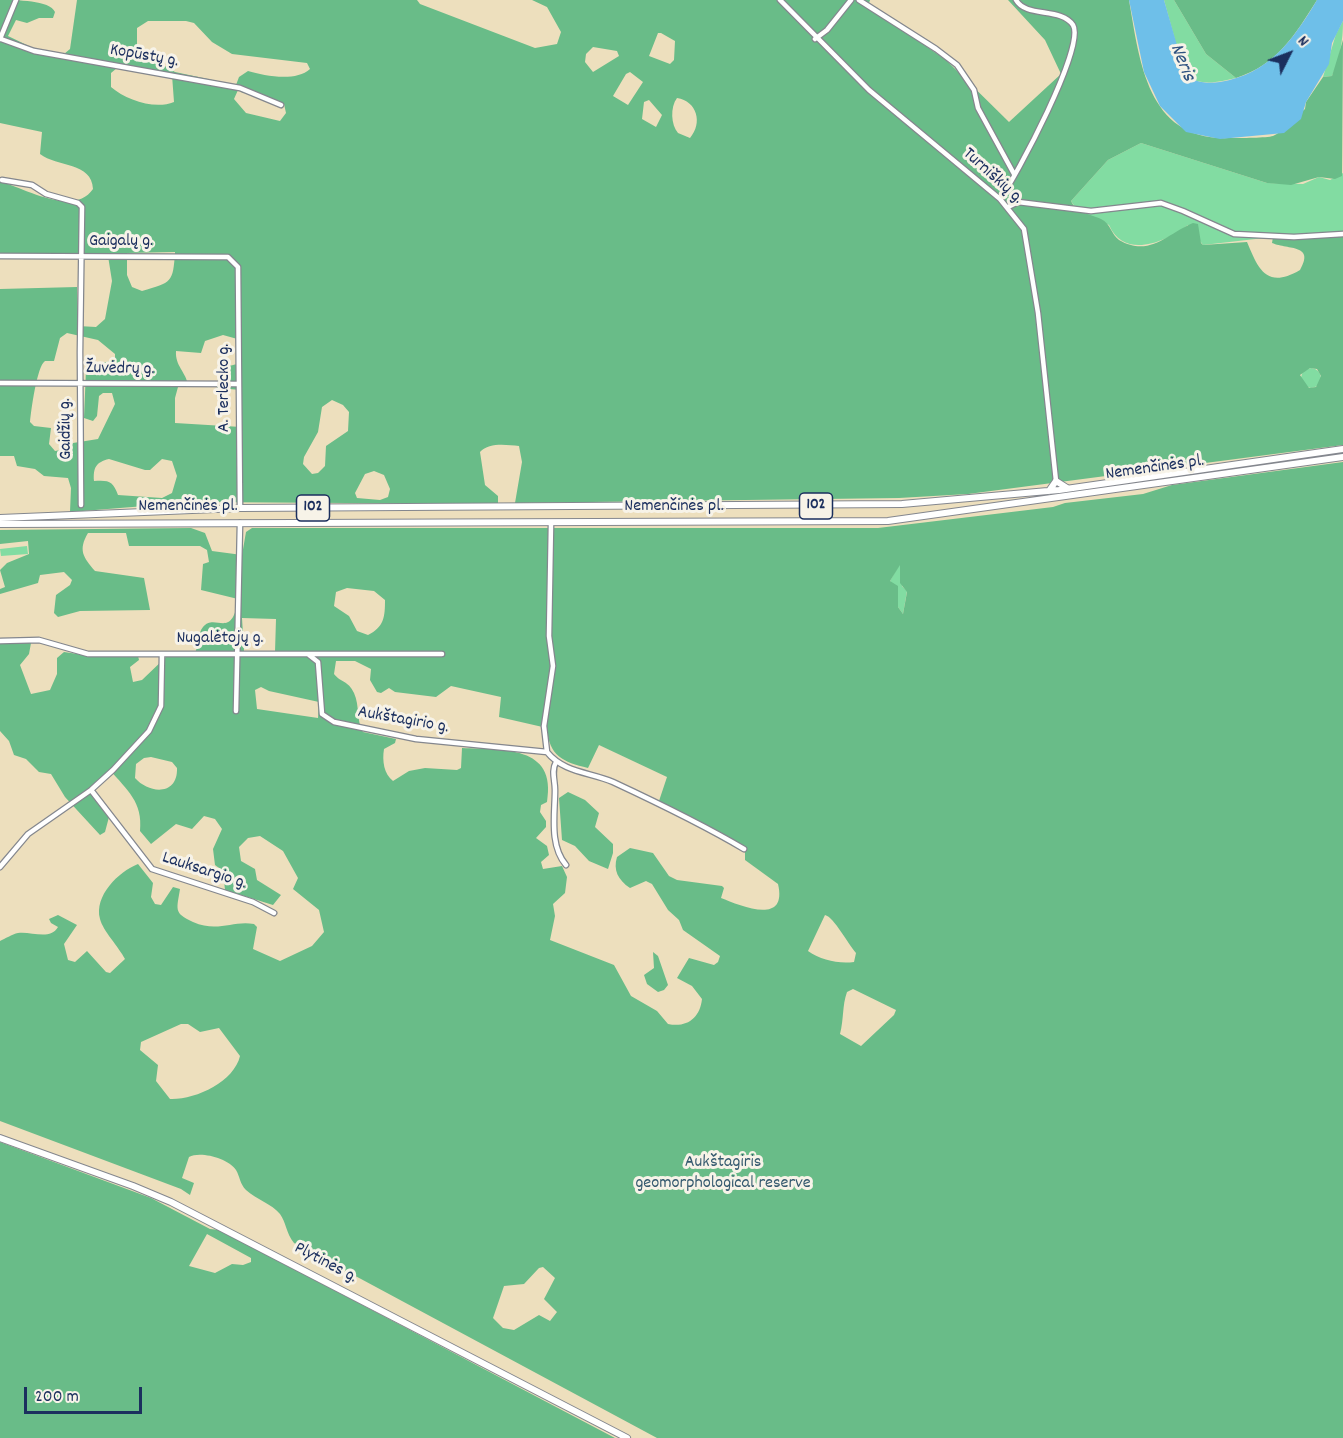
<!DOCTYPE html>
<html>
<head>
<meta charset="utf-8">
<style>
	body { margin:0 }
	#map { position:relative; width:1343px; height:1438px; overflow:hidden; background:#eddfbd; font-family:Dekko,sans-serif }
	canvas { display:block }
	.north { position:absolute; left:1259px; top:24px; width:60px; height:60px; -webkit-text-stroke:4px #f7f3e8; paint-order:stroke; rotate:48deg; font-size:16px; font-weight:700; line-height:24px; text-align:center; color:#1b2f5e }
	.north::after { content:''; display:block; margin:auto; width:21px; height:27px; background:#1b2f5e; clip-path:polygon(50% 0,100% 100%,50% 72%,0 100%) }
	.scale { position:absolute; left:24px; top:1387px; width:118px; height:27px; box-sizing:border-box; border:3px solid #1b2f5e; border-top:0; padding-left:8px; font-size:18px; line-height:21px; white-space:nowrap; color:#1b2f5e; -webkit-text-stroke:4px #f7f3e8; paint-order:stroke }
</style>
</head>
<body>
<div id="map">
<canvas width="1343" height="1438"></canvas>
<div class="north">N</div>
<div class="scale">200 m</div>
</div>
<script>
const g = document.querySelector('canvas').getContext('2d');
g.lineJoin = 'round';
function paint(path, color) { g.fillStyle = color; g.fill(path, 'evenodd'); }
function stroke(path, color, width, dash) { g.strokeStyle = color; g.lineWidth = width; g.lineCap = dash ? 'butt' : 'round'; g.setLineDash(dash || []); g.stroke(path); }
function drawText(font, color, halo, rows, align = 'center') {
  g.font = font + ' Dekko,sans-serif'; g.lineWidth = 6; g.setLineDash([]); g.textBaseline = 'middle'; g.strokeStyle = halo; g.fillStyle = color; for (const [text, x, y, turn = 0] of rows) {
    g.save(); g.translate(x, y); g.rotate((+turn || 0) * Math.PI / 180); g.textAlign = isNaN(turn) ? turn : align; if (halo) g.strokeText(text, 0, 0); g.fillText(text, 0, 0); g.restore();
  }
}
const green = new Path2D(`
	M 1164,0 L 1174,0 L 1206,54 L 1236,78 C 1218,82 1194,89 1183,69 Z
	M 1343,21 C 1343,40 1340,59 1332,76 L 1323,77 L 1336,34 Z
	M 1141,143 L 1267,183 L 1303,184 L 1319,177 L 1330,180 L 1343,173 L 1343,237 L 1273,237 L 1203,245 L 1188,225 C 1166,242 1124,260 1109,225 L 1077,210 L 1071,201 L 1108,160 Z
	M1301 378a10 10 0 1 1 20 0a10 10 0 1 1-20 0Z
	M 27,546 L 28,554 L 1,556 L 0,549 Z
	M 900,563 L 902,586 L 907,591 L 903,614 L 898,607 L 898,594 L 890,581 Z`);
const forest = new Path2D(`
	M 0,0 C 16,0 50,0 55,12 L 53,18 L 39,18 L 27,23 L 16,20 L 8,36 L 35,49 L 64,54 L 70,49 L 77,0 L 417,0 L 420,4 L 535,48 L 557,44 L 561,32 L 547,7 L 532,0 L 870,0 L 868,6 L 946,60 L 1009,122 L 1061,74 L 1045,40 L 1008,0 L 1129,0 C 1140,64 1148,142 1231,138 C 1240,138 1267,138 1273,136 C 1283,132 1296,116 1305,109 L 1306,102 L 1323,77 L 1332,76 L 1343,40 L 1342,176 L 1335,179 L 1319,177 L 1291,185 L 1267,183 L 1141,143 L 1108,160 L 1071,201 C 1076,213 1090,214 1101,219 C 1111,224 1111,234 1119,240 C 1150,258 1168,233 1193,223 L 1198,224 L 1201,243 L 1203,245 L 1247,242 C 1258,268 1266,290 1300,270 C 1315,244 1289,250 1272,243 L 1273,237 L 1343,237 L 1343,445 L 968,494 L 899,498 L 515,503 L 522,462 L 519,446 C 507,445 489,442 480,452 L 485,485 L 498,496 L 498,504 L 195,502 L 70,512 L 71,488 L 68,478 L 44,476 L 35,469 L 17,466 L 14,456 L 0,456 L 0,289 L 77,287 L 78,326 L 96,327 L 105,319 L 112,281 L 108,256 L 0,253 L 0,181 C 25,189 74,217 93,189 C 92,162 57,167 40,154 L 42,132 L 0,123 ZM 148,21 L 186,21 L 194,23 L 212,42 L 232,54 L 307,63 L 310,69 C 296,82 265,76 248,71 L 239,77 L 236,85 L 175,72 L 137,50 L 137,28 ZM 658,33 L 661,33 L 675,41 L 674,60 L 670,64 L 649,56 ZM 593,47 L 617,51 L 619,56 L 593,72 L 585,62 L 586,54 ZM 117,68 L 172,75 L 174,102 C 155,110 126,100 111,87 L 111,73 ZM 630,72 L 643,82 L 628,105 L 613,96 L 626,74 ZM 249,89 L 284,104 L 286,113 L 280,121 L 246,113 L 234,99 L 238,90 L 243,93 ZM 677,98 C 697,101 703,123 690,138 L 678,133 C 671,125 670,107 677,98 ZM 649,100 L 662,115 L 656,127 L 642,119 L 644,102 ZM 175,252 C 173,283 172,282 142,291 L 132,287 L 127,275 L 127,253 ZM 67,333 L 98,340 L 115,354 L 115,360 L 89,366 L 86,369 L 84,418 L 93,421 L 97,416 L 99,396 L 103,393 L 112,393 L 115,404 L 98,439 L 73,443 L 61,450 L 55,451 L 49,444 L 51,428 L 34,426 L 30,422 C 31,411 37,366 45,361 L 54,361 L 60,338 ZM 223,335 L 241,340 L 241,364 C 223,365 219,371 217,388 L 241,390 L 241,427 L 175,423 L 175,398 L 178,387 L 188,385 C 186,372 175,366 176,351 L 201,353 L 205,341 ZM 1310,368 L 1317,369 L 1321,376 L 1316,387 L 1309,388 L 1300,375 ZM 332,400 L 343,405 L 349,412 L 348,431 L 326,446 L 325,466 L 318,473 L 312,474 L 303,464 L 304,457 L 318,432 L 322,407 ZM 109,459 L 145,470 L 150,470 L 162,459 L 172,461 L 177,476 L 172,493 L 162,498 L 118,495 C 113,481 109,480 94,481 C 93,468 96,462 109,459 ZM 374,471 L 384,475 L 390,489 L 388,497 L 380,500 L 357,498 L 355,493 L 365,474 Z
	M 1174,0 L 1317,0 C 1295,35 1277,65 1236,78 L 1206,54 Z
	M 1343,462 L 1343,1438 L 657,1438 L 294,1243 C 286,1233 286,1222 280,1214 C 272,1204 256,1199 246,1190 C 240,1184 240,1177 236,1170 C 228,1158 200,1151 189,1157 L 182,1178 L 194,1183 L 190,1195 L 181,1189 L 0,1121 L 0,941 C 5,939 12,934 18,933 C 31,931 50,941 58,927 L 51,923 L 49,919 L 58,915 L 77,925 L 64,944 L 68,960 L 75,962 L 87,951 L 106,972 L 110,973 L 125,959 C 119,947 103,931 100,919 C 94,896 118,872 138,864 L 153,883 L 151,897 L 155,904 L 161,905 L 173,887 L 180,889 C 177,909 173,913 193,922 C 218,933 233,920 254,924 L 257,927 L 253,949 L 280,961 L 312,946 L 324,932 L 319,910 L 293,889 L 298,878 L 283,851 L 260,836 L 248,838 L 239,847 L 241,861 L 255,869 L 257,880 L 281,895 L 273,905 L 225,890 L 223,871 L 215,865 L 213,849 L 222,829 L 215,819 L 204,816 L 192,829 L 176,824 L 151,844 L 140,831 C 143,802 127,790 110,770 L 88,789 L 109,817 L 105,832 L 100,835 L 65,797 L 51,774 L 39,772 L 26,759 L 14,755 L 9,741 L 0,731 L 0,639 L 11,638 L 31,643 L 29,654 L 20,665 L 31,694 L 50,690 L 57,674 L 57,658 L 64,652 L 91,656 L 138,656 L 139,660 L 130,667 L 133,682 L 142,680 L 167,656 L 194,654 C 200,646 197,634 203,627 C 215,612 232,641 238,599 L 201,590 L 203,564 L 209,562 L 207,550 L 200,546 L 129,546 L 126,533 L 88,533 C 78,550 83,557 95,571 L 144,578 L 150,610 L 80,611 L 58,617 L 54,613 L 56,595 L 70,585 L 72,580 L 64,572 L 40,575 L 38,583 L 0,594 L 0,589 L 5,587 L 0,570 L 7,563 L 29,554 L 28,541 L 0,544 L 0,530 L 191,528 L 205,533 L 212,551 L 242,555 L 246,532 L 252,528 L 878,528 L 1053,507 L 1065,503 L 1143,494 L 1172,485 ZM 900,565 L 900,583 L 907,592 L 903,614 L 898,607 L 898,586 L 890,581 ZM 347,588 L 374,591 L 385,600 C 385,617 384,627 368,635 L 357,631 L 349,616 L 334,606 L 336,592 ZM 242,618 L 276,619 L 275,652 L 244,651 ZM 336,661 L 355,661 L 371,669 L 370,680 L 377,692 L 381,693 L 389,688 L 395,692 L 436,697 L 451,686 L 501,697 L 499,717 L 547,728 C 549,756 563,762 588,768 L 599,745 L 667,777 L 659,801 L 745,847 L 745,860 L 778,884 C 788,927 739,905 721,898 L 724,888 L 722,886 L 677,880 L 669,876 L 653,853 L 630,848 L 617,857 C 613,870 618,880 630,888 L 646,881 L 652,884 L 668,910 L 679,920 L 683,930 L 720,956 L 718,962 L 714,965 L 689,958 L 677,978 L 692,986 L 702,999 C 700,1018 687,1028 668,1024 L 657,1011 L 631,996 L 614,965 L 550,940 L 555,916 L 553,904 L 565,893 L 567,877 L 562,866 L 543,869 L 541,862 L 549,855 L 547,846 L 536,838 L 546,827 L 546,821 L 540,812 L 541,805 L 547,802 C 557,745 503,750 462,748 L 461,768 L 457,770 L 425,768 L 409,771 L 393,781 C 384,774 382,761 384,749 L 395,743 L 396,739 L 363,732 C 356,720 360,706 354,693 C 348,680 341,683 334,674 ZM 261,687 L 269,691 L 319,702 L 318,718 L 257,709 L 255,690 ZM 151,757 L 172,762 L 177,768 C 178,796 149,794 135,778 L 136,764 L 144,758 ZM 825,915 C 834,917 848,944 856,953 L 854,962 C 838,964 821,960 808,951 ZM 853,989 L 896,1010 L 894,1015 L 861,1046 L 840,1034 C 844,1019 842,1006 847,992 ZM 181,1024 L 188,1024 L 200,1032 L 219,1028 L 240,1056 C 234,1082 195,1100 170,1099 L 156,1081 L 158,1065 L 140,1050 L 141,1042 ZM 543,1267 L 555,1278 L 544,1299 L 557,1312 L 550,1321 L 539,1315 L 514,1330 L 503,1328 L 493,1318 L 504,1286 L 524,1284 L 539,1268 Z
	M 568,792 L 585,800 L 599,813 L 595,827 L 613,844 L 613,853 L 608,869 L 589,861 L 575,846 L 562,840 L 559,798 Z
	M 653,952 L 658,956 L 668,985 L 664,990 L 658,992 L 647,984 L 644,975 L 654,968 Z
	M 0,1142 L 151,1198 L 210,1229 L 220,1230 L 615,1438 L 0,1438 ZM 207,1234 L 251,1258 L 251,1262 L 243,1265 L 232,1264 L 215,1273 L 189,1266 Z`);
const water = new Path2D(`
	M 1129,0 L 1164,0 L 1185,73 C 1194,83 1208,84 1220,82 C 1269,74 1293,40 1317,0 L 1343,0 L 1343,21 L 1332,43 L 1329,64 L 1306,102 L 1301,119 L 1284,133 L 1220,139 L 1186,132 L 1160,106 L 1144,72 Z`);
const minor = new Path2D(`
	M 780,0 L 869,90 L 1000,199 L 1024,229 L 1038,313 L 1056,481
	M 859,0 L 936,49 L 957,65 L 974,90 L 978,108 L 1014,174
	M 0,39 L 16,0
	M 1,39 L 34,51 L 240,88 L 281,105
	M 815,39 L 827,30 L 851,0
	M 2,180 L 32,185 L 46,194 L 78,203 L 82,207 L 80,352 L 81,505
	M 1000,199 C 1016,177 1086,46 1073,25 C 1061,7 1026,18 1016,0
	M 1008,207 L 1018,202 L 1091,211 L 1161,203 L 1183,211 L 1234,234 L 1294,237 L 1343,234
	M 0,256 L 228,257 L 238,267 L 240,508
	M 0,383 L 239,384
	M 551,524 L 549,636 L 553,666 L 544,726 L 547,752 C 564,773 590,772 613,782 C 658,803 702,824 744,849
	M 0,641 L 39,640 L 88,654 L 442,654
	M 309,655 L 318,662 L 322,714 L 334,722 L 416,739 L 547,752
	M 236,711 L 240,523
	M 556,762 C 551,771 555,780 555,790 C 555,814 549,845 566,865
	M 91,790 L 152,869 L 253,902 L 274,913
	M 0,867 L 28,834 L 91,790 L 113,770 L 149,731 L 161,706 L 162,654`);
const major = new Path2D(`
	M 1049,491 L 1056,481 L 1067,488
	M 0,518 L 240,508 L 902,504 L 1059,490 L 1343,449
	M 0,524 L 888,521 L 1343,457
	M 0,1138 L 133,1186 L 171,1202 L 627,1438`);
const shields = [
	[816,506,33],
	[313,508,33]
];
const shieldNames = [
	["102",816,506],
	["102",313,508]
];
const streetNames = [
	["Kopūstų g.",144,57,10],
	["Turniškių g.",992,177,42],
	["Gaigalų g.",121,243],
	["Žuvėdrų g.",120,370,1],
	["A. Terlecko g.",226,388,-90],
	["Gaidžių g.",67,429,-91],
	["Nemenčinės pl.",1155,469,-8],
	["Nemenčinės pl.",188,508],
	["Nemenčinės pl.",674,508],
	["Nugalėtojų g.",220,640],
	["Aukštagirio g.",403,721,10],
	["Lauksargio g.",204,872,18],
	["Plytinės g.",325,1264,28]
];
const parkNames = [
	["Aukštagiris",723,1164],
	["geomorphological reserve",723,1185]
];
const waterNames = [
	["Neris",1181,63,68]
];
paint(green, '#82dca2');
paint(forest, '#69bc88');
paint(water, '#6ebfe9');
stroke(minor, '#84878e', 7);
stroke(major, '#84878e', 8);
stroke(minor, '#fff', 4.5);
stroke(major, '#fff', 6);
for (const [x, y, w] of shields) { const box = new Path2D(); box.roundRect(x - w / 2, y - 13, w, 26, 4.5); g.fillStyle = '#f7f3e8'; g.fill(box); stroke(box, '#1b2f5e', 1.5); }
drawText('bold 16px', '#1b2f5e', null, shieldNames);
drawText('18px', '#1b2f5e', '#f7f3e8', streetNames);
drawText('18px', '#355a6f', '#f7f3e8', parkNames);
drawText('italic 20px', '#305381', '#f7f3e8', waterNames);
</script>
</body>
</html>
